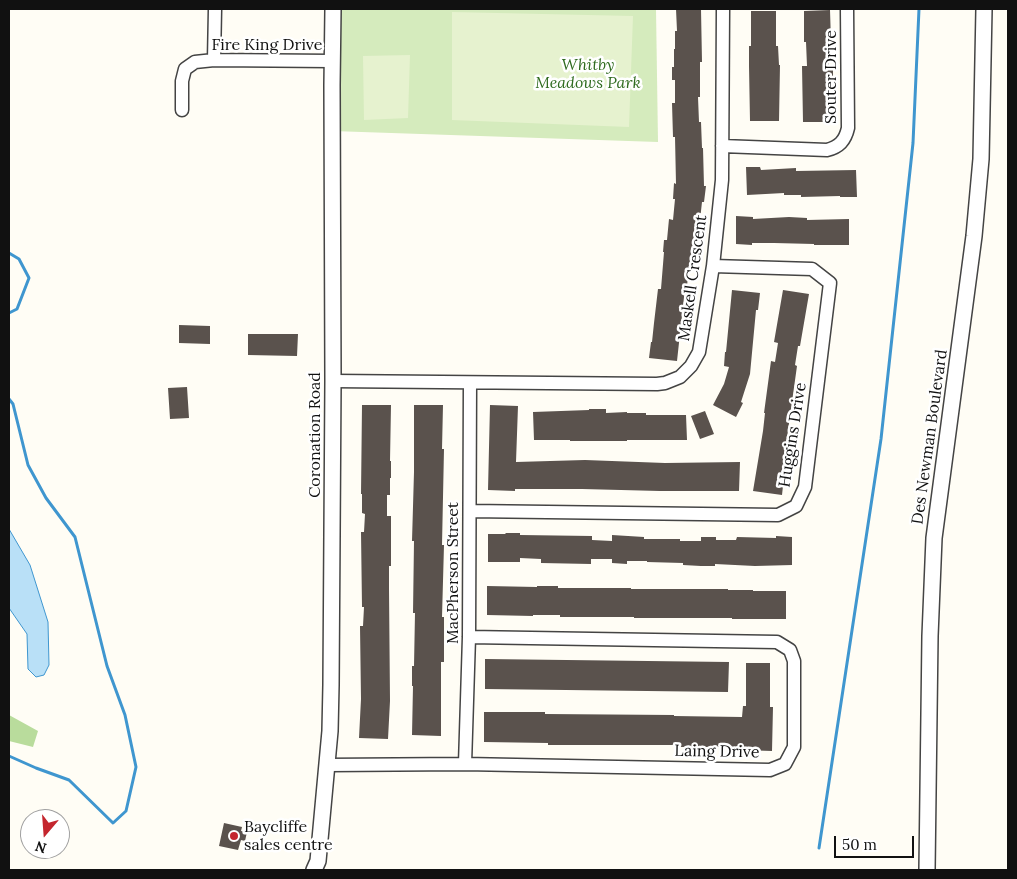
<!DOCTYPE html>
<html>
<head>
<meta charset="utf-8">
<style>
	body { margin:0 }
	#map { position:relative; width:1017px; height:879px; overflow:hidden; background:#fffdf5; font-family:Lora,serif }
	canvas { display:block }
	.frame { position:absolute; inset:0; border:10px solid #111; pointer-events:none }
	.north { position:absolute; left:20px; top:809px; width:50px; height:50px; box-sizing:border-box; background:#fff; border:1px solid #a0a0a0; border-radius:50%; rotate:198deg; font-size:14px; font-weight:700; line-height:20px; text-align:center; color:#111 }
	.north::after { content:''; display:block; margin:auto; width:18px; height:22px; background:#c4262e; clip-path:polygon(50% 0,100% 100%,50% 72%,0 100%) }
	.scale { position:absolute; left:834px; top:836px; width:80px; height:22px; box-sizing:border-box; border:2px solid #111; border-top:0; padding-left:6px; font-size:15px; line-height:18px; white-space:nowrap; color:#111; -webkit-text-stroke:4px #fff; paint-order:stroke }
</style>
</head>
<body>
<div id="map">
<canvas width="1017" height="879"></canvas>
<div class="frame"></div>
<div class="north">N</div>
<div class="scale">50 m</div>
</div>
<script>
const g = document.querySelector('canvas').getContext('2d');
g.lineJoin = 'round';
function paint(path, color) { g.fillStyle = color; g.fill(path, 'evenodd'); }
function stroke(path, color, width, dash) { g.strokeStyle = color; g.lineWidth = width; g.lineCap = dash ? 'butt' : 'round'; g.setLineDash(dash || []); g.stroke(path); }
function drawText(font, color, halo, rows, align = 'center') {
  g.font = font + ' Lora,serif'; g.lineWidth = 5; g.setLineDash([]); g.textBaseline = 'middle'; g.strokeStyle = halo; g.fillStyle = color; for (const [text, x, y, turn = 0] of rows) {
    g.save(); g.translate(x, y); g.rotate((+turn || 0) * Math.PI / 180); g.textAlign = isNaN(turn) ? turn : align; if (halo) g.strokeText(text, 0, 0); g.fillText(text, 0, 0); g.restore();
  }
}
const green = new Path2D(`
	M 333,9 L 656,9 L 658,142 L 332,131 Z`);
const forest = new Path2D(`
	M 9,715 L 38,731 L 33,747 L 9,741 Z`);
const pitch = new Path2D(`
	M 452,12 L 633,16 L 629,127 L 452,120 Z
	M 410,55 L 408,118 L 364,120 L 363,56 Z`);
const water = new Path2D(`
	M 9,529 L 30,565 L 48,622 L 49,665 L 44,675 L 36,677 L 28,669 L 27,634 L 9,608 Z`);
const stream = new Path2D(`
	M 9,253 L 19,259 L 29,278 L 17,309 L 9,313
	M 9,399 L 13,404 L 28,465 L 46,498 L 75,537 L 107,666 L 125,715 L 136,767 L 126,811 L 113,823 L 69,780 L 36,768 L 9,756
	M 819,848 L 881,439 L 913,143 L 919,9`);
const building = new Path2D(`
	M 676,9 L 701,9 L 702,62 L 700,62 L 700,97 L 698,97 L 699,122 L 701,122 L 702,148 L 703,148 L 704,186 L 706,186 L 704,202 L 702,202 L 700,220 L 699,219 L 697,238 L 695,238 L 693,255 L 692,255 L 690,272 L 688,272 L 687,289 L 685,288 L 677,361 L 649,358 L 651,342 L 652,342 L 654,323 L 658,289 L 661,289 L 664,252 L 663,252 L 664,240 L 667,240 L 669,219 L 673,220 L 675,199 L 673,199 L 674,183 L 676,184 L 675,137 L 673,137 L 672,103 L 675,103 L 675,80 L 672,80 L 672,67 L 674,67 L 674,49 L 675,49 L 675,31 L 677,31 Z
	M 830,10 L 831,42 L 828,42 L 829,65 L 833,65 L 833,81 L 832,81 L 832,101 L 829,101 L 829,122 L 803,122 L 802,66 L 807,66 L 806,42 L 804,42 L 804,11 Z
	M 751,11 L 776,11 L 776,46 L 778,46 L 779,65 L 780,65 L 779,121 L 750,121 L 749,66 L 749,46 L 751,46 Z
	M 746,167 L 760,167 L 761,170 L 796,168 L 796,171 L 856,170 L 857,197 L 840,197 L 840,196 L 801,197 L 801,195 L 784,195 L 784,193 L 747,195 Z
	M 736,216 L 753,217 L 753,219 L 789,217 L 807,218 L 807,220 L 849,219 L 849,245 L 814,245 L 814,244 L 774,243 L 752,243 L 752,245 L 736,244 Z
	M 732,290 L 760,293 L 758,310 L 756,310 L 750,374 L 741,402 L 743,403 L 736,417 L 713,405 L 724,384 L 729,367 L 724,366 L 725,352 L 726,352 Z
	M 783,290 L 809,294 L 800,346 L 798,346 L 795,365 L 797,366 L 784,459 L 786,459 L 782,495 L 753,491 L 763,431 L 765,413 L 764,413 L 771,361 L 775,362 L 778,343 L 774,342 Z
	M 179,325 L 210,326 L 210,344 L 179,343 Z
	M 248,334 L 298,334 L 297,356 L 248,355 Z
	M 187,387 L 189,418 L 170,419 L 168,388 Z
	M 362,405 L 391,405 L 390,461 L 391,461 L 391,478 L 390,478 L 390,495 L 387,495 L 387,516 L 391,516 L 391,566 L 389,566 L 389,589 L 390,701 L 388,739 L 359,738 L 361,699 L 360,626 L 363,626 L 364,607 L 362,607 L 361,532 L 364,532 L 365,514 L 362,513 L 362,494 L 361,494 Z
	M 414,405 L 443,405 L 442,449 L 444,449 L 442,545 L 444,545 L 442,617 L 444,617 L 444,662 L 441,662 L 441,736 L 412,735 L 413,686 L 412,686 L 412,666 L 414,666 L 415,613 L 413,613 L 414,541 L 412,541 L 414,472 Z
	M 490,405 L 518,406 L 516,462 L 585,460 L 665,463 L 740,462 L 739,491 L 660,491 L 582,489 L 515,489 L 515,491 L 488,490 Z
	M 589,409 L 606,409 L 606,413 L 627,412 L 627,413 L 646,413 L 646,415 L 686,415 L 687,440 L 627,440 L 627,441 L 570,441 L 570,440 L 534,440 L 533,412 L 589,410 Z
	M 705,411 L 714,434 L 700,439 L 691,416 Z
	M 506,533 L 520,533 L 520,535 L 592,536 L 592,540 L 612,541 L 612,535 L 644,537 L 644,539 L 680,539 L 680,541 L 701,541 L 701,537 L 716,537 L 716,540 L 736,540 L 737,537 L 776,538 L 776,536 L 792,537 L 792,565 L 755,566 L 715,564 L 715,566 L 701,566 L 683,565 L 683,563 L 647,562 L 647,561 L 627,561 L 627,564 L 612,563 L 612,559 L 591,559 L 591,564 L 541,563 L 541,559 L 520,558 L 520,562 L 488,562 L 488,534 L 505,534 Z
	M 487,586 L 537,587 L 537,586 L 558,586 L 558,588 L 631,588 L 631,589 L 728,589 L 728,590 L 753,590 L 753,591 L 786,591 L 786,619 L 732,619 L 732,618 L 634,618 L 634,617 L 560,617 L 560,615 L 533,615 L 533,616 L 487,615 Z
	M 485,659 L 729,662 L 728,692 L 485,689 Z
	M 746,663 L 770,663 L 770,707 L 773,707 L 772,751 L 742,750 L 742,747 L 678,747 L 678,745 L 548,745 L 548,743 L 484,742 L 484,712 L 545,712 L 545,714 L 674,715 L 674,716 L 742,717 L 743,706 L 746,706 Z
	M 224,823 L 242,827 L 241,831 L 247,832 L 245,841 L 241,840 L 238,850 L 219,846 Z`);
const minor = new Path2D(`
	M 214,60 L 215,9
	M 182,110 L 182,81 L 185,69 L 195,62 L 214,60 L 332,61
	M 722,146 L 827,150 C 839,147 845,141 848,128 L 847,9
	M 333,381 L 657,384 L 665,383 L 680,377 L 691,366 L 699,352 L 713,266 L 722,180 L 723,9
	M 470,511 L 778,515 L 796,506 L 805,487 L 830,283 L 812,269 L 713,266
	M 465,764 L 469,637 L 470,383
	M 327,765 L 465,764 L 770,770 L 785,764 L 794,747 L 794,661 L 790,650 L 777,642 L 469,637`);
const tertiary = new Path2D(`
	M 314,870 L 318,861 L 330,731 L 331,685 L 333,381 L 332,85 L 333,9
	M 927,870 L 930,636 L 934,538 L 974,236 L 981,159 L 984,9`);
const markers = [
	[234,836,5,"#c4262e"]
];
const streetNames = [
	["Fire King Drive",267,45],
	["Souter Drive",831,77,-90],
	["Maskell Crescent",693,278,-82],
	["Coronation Road",315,435,-90],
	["Huggins Drive",793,435,-81],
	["Des Newman Boulevard",930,437,-82],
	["MacPherson Street",453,573,-90],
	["Laing Drive",717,752,1]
];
const parkNames = [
	["Whitby",588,65],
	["Meadows Park",588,83]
];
const poiNames = [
	["Baycliffe",244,827],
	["sales centre",244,845]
];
paint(green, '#d5ebbd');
paint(forest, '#b9dc9c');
paint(pitch, '#e6f2cf');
paint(water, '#b9e0f7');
stroke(water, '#3f96cf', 1);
stroke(stream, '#3f96cf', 3);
paint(building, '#5a524d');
stroke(minor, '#444', 15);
stroke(tertiary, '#444', 18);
stroke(minor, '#fff', 12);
stroke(tertiary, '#fff', 15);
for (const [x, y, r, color] of markers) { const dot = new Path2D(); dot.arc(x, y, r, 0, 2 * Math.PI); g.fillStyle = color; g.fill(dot); stroke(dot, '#fff', 2); }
drawText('16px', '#111', '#fff', streetNames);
drawText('italic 16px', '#2f6b1f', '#fff', parkNames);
drawText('16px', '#111', '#fff', poiNames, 'left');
</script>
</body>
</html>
